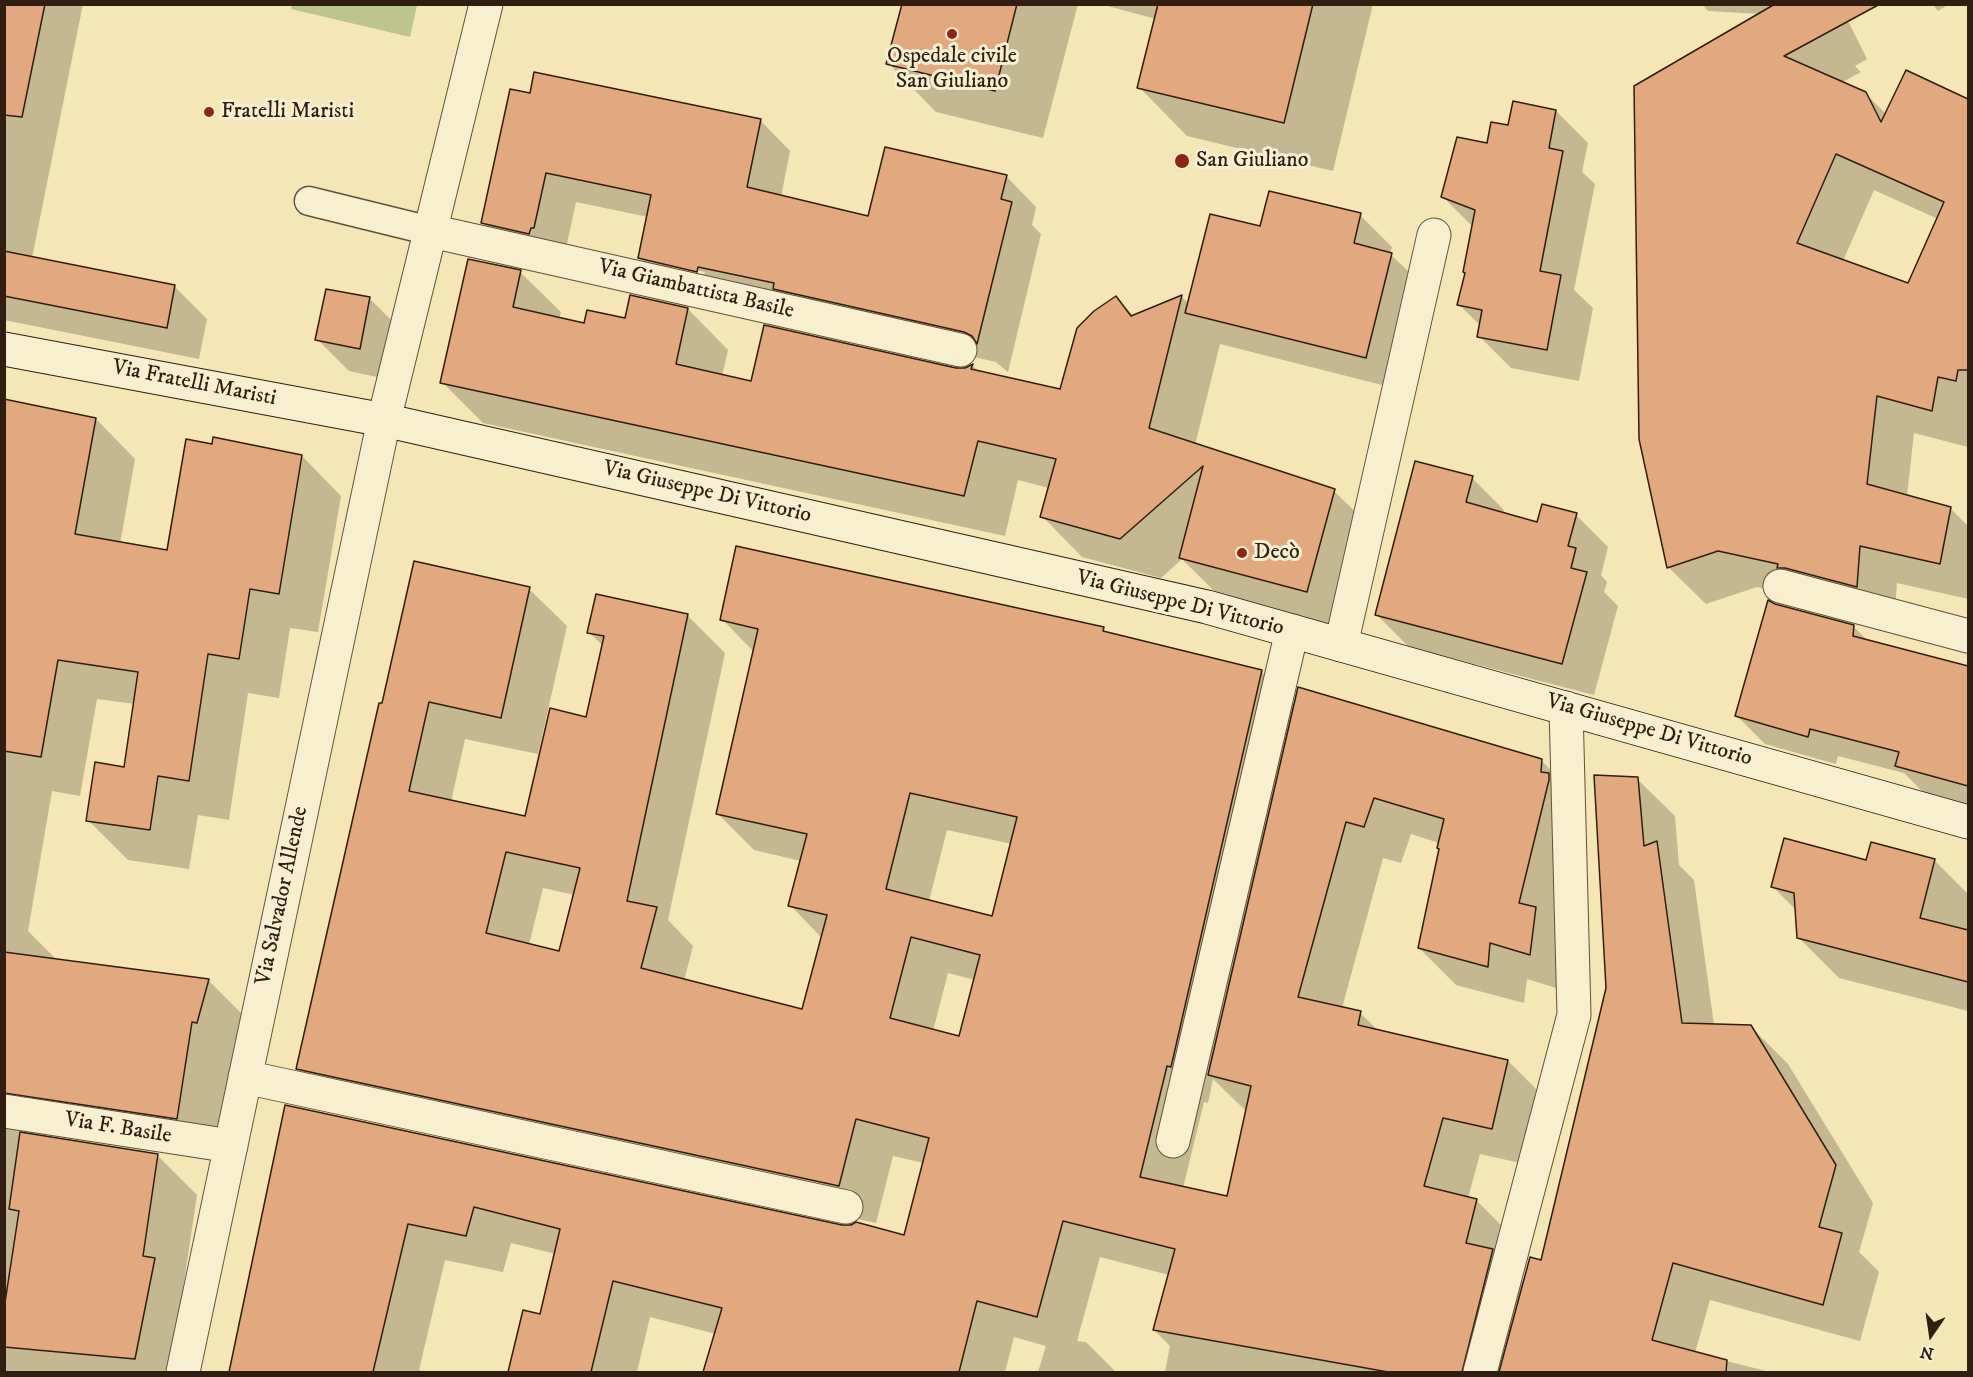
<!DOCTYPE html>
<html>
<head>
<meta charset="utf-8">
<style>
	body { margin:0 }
	#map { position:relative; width:1973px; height:1377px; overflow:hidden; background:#f4e6b7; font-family:"IM FELL DW Pica",serif }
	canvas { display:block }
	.frame { position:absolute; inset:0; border:6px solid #301e10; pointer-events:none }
	.north { position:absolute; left:1901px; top:1305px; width:60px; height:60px; -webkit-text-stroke:4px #f8efd0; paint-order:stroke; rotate:193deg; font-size:16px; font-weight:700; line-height:24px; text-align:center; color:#301e10 }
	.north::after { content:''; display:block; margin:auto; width:21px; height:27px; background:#301e10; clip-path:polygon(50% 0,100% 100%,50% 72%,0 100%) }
</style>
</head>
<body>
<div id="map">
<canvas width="1973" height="1377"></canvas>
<div class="frame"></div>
<div class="north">N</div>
</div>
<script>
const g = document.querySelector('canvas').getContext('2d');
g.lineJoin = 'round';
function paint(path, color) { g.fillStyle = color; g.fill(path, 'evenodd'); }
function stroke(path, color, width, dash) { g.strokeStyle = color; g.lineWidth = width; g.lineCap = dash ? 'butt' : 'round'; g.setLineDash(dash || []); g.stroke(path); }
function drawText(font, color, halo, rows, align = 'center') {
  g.font = font + ' "IM FELL DW Pica",serif'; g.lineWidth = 6; g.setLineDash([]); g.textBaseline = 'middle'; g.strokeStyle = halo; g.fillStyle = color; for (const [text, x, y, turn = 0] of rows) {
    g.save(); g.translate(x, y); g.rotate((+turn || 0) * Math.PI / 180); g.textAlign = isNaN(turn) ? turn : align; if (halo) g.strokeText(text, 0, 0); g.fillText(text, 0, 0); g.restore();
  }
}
const green = new Path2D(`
	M 292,4 L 417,4 L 417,5 L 410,37 L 291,9 Z`);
const shadow = new Path2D(`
	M 4,4 L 83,4 L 32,258 L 175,287 L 207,319 L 199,359 L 4,320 Z
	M 903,4 L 1078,4 L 1043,138 L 936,112 L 888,63 Z
	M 1100,4 L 1373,4 L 1333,171 L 1187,136 L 1139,87 L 1156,19 Z
	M 1702,4 L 1831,4 L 1849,23 L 1867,59 L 1855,66 L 1861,72 L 1841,83 L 1865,93 L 1886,114 L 1918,77 L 1968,100 L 1968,447 L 1914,433 L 1907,496 L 1951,509 L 1968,526 L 1968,599 L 1897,583 L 1894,623 L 1812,600 L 1757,587 L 1706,604 L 1668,567 L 1761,14 L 1708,11 ZM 1874,190 L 1938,219 L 1909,285 L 1843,261 Z
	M 1932,4 L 1949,4 L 1938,11 Z
	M 511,91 L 760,120 L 790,151 L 781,197 L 869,218 L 1006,176 L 1036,207 L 1032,225 L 1041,234 L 1008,372 L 996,362 L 670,288 L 640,258 L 648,217 L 576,202 L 564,258 L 514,253 L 483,223 ZM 673,265 L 705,272 L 704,275 L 673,268 Z
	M 1556,111 L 1588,143 L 1582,172 L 1595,184 L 1574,290 L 1593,308 L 1579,381 L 1511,368 L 1479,336 L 1481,326 L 1458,304 L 1466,274 L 1473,227 L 1443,197 L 1488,145 L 1509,127 Z
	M 1360,215 L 1392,247 L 1390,254 L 1424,286 L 1398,389 L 1220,344 L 1195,445 L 1334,491 L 1375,531 L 1348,632 L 1221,598 L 1182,559 L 1161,578 L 1082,557 L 1042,516 L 1049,488 L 1018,480 L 1005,536 L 483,423 L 442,382 L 520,272 L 561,312 L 559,319 L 585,325 L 626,320 L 631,297 L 688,309 L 728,350 L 722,376 L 753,383 L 965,369 L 972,365 L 979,372 L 1061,391 L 1116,298 L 1135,317 L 1182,297 L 1189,304 L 1261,228 Z
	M 327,290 L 370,299 L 402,331 L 391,380 L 349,371 L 317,339 Z
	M 4,401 L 96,419 L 135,459 L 120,544 L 168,552 L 302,456 L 341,496 L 318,632 L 290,628 L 279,698 L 248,693 L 229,820 L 198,815 L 189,869 L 128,860 L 88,820 L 126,768 L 135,704 L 97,699 L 80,796 L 52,791 L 28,931 L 58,961 L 208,980 L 248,1020 L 237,1062 L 232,1061 L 217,1158 L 48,1132 L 37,1133 L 33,1136 L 157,1155 L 197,1195 L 183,1289 L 194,1299 L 180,1372 L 4,1372 Z
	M 1472,478 L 1504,510 L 1503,514 L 1538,524 L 1576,515 L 1608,547 L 1601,575 L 1607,582 L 1604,592 L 1618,606 L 1594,695 L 1409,647 L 1377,615 Z
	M 529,589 L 567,626 L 538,754 L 465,739 L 451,802 L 526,818 L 587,719 L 603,646 L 589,632 L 597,596 L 688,616 L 725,653 L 668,920 L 693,946 L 684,981 L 803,1011 L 822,938 L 790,905 L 801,861 L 754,850 L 717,813 L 754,652 L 722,619 L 1103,629 L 1108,634 L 1262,672 L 1295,705 L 1541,760 L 1578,798 L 1578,804 L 1585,811 L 1586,818 L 1558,931 L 1566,991 L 1527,979 L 1524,1003 L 1456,985 L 1419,948 L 1440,850 L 1439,843 L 1411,834 L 1401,863 L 1383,858 L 1342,1008 L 1360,1013 L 1379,1031 L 1508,1061 L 1545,1098 L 1529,1165 L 1480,1154 L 1468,1198 L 1476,1200 L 1513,1237 L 1506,1265 L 1524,1283 L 1542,1262 L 1607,988 L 1637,779 L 1675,816 L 1679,865 L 1694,880 L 1714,1025 L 1751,1027 L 1788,1064 L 1873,1203 L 1859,1252 L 1879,1272 L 1860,1341 L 1710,1300 L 1695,1353 L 1770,1372 L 1165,1372 L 1170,1346 L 1154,1330 L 1169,1275 L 1100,1257 L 1077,1341 L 1086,1342 L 1116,1372 L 1038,1372 L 1046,1346 L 1014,1337 L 1005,1372 L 704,1372 L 716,1334 L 650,1317 L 637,1372 L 510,1372 L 524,1312 L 541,1316 L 556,1254 L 511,1243 L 503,1272 L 445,1260 L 419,1370 L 429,1372 L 230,1372 L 286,1107 L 842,1227 L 905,1237 L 924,1163 L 893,1156 L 876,1223 L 335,1105 L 298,1068 L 383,705 ZM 947,830 L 1012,844 L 993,917 L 929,901 ZM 543,888 L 575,895 L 560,953 L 529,945 ZM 948,973 L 975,980 L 960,1038 L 933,1031 ZM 1213,1079 L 1247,1112 L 1228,1198 L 1183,1188 L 1204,1102 L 1208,1103 Z
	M 1853,626 L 1868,641 L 1968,668 L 1968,806 L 1925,794 L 1904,773 L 1838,756 L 1836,764 L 1765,744 L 1737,716 Z
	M 1934,860 L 1968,894 L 1968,1011 L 1839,978 L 1798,937 L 1797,911 L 1773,887 L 1868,861 Z`);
const building = new Path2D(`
	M 4,4 L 45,4 L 22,117 L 4,115 Z
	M 902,4 L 1017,4 L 995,91 L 886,64 Z
	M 1158,4 L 1313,4 L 1284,123 L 1137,88 Z
	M 1775,4 L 1880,4 L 1784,56 L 1866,92 L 1881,122 L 1906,70 L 1968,99 L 1968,370 L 1958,370 L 1956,381 L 1938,377 L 1932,411 L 1877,396 L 1867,484 L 1951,507 L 1940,564 L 1860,546 L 1857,587 L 1785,568 L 1777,568 L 1778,564 L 1718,551 L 1667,568 L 1639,439 L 1634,86 ZM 1836,154 L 1944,202 L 1908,283 L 1797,243 Z
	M 534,72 L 761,119 L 747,187 L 868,216 L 885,147 L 1007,175 L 1001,199 L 1012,202 L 977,344 L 972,336 L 964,332 L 773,289 L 774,283 L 698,267 L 697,272 L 638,258 L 651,195 L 546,173 L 534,228 L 531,228 L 529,234 L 481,223 L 510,89 L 530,93 Z
	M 1513,101 L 1556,110 L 1549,148 L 1563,151 L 1540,271 L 1561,275 L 1547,350 L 1477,337 L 1482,310 L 1457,305 L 1465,273 L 1463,272 L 1475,210 L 1441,197 L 1457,137 L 1487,143 L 1491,122 L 1508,125 Z
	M 1269,191 L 1361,213 L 1354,243 L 1392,253 L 1366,358 L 1185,313 L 1210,214 L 1260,226 Z
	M 4,251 L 175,285 L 167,328 L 4,296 Z
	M 468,259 L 521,270 L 513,307 L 584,323 L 587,310 L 625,318 L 630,295 L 688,308 L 676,364 L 751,381 L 764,325 L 956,368 L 965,368 L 973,364 L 971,369 L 1060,389 L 1077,328 L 1094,311 L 1116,296 L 1131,316 L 1182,295 L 1149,428 L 1335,489 L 1307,592 L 1179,558 L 1203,466 L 1120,539 L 1040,517 L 1056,459 L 978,441 L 964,496 L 440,383 Z
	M 326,289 L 370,297 L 360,349 L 315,340 Z
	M 4,399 L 96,418 L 75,534 L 167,550 L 186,439 L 212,444 L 213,437 L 302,455 L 279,594 L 250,589 L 239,659 L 208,654 L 189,781 L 158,776 L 150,830 L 86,821 L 95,762 L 124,767 L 138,672 L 58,660 L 41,757 L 4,751 Z
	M 1415,461 L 1473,476 L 1466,502 L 1537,522 L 1542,504 L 1577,513 L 1568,546 L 1576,548 L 1571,568 L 1587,572 L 1562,664 L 1375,615 Z
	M 736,546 L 1104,627 L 1103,631 L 1262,670 L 1171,1067 L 1167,1066 L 1140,1177 L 1227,1196 L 1251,1086 L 1208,1075 L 1298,687 L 1542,759 L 1541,772 L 1549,773 L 1549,780 L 1519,903 L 1536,907 L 1530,955 L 1490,943 L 1488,967 L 1418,948 L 1439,849 L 1437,848 L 1444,819 L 1374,798 L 1364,827 L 1346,822 L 1298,997 L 1361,1011 L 1358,1025 L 1508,1060 L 1492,1129 L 1443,1118 L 1424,1186 L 1477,1199 L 1466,1243 L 1493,1249 L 1462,1372 L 1388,1372 L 1153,1330 L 1175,1249 L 1063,1221 L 1037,1317 L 977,1301 L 959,1372 L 703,1372 L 722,1308 L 613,1281 L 591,1372 L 508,1372 L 523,1310 L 540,1314 L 560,1229 L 474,1207 L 466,1236 L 408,1224 L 373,1372 L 229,1372 L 285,1105 L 842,1225 L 851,1225 L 856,1222 L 904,1235 L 929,1138 L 856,1119 L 839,1186 L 296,1069 L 379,703 L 382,703 L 414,561 L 530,587 L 501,718 L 429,702 L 409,791 L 525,816 L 550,708 L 586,717 L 604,636 L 587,633 L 596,594 L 688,614 L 627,901 L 657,907 L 641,968 L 802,1009 L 827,915 L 788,906 L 807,834 L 716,814 L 758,629 L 720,620 ZM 910,793 L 1017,817 L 992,916 L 886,889 ZM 506,852 L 580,868 L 559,951 L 486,933 ZM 911,937 L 980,955 L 959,1036 L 890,1018 Z
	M 1768,600 L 1775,604 L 1854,625 L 1853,636 L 1968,666 L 1968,786 L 1895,766 L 1899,752 L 1810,729 L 1808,737 L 1735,716 Z
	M 1594,775 L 1638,777 L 1644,846 L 1657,841 L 1682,1023 L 1751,1025 L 1836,1165 L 1819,1227 L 1842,1233 L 1823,1305 L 1673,1263 L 1652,1340 L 1727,1360 L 1726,1372 L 1499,1372 L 1530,1257 L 1541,1260 L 1606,988 Z
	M 1784,838 L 1866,860 L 1871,842 L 1935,859 L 1920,918 L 1968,930 L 1968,982 L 1797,938 L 1794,893 L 1771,887 Z
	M 4,952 L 209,979 L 197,1023 L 192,1022 L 177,1119 L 4,1093 Z
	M 20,1132 L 158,1154 L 143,1256 L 155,1258 L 135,1359 L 4,1347 L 4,1309 L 19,1211 L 9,1209 Z`);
const lane = new Path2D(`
	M 309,201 L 431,231`);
const street = new Path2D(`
	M 431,231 L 960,350
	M 1780,586 L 1968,636
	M 1341,645 L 1434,235
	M 245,1077 L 846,1207
	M 4,1111 L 231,1146
	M 1173,1141 L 1292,631
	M 183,1372 L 384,420 L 486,4
	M 1480,1372 L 1574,1015 L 1566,708`);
const secondary = new Path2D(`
	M 4,349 L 384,420 L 1207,607 L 1968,822`);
const markers = [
	[952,34,6,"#8f2418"],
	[209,112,6,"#8f2418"],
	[1182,161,8,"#8f2418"],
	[1242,553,6,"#8f2418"]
];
const poiNames = [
	["Ospedale civile",952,57,"center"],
	["San Giuliano",952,82,"center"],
	["Fratelli Maristi",221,112],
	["San Giuliano",1196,161],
	["Decò",1254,553]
];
const streetNames = [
	["Via Giambattista Basile",696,290,13],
	["Via Fratelli Maristi",194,384,11],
	["Via Giuseppe Di Vittorio",707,493,13],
	["Via Giuseppe Di Vittorio",1180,604,14],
	["Via Giuseppe Di Vittorio",1649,731,16],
	["Via Salvador Allende",283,896,-78],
	["Via F. Basile",118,1129,9]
];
paint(green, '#bec48d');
paint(shadow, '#0003');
paint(building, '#e2a980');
stroke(building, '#301e10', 1.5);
stroke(lane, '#61503a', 31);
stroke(street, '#61503a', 35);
stroke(secondary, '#301e10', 35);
stroke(lane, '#f8efd0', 28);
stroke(street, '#f8efd0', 33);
stroke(secondary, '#f8efd0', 33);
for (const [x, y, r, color] of markers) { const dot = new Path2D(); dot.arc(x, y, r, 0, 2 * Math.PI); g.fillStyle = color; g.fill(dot); stroke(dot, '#f8efd0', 2); }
drawText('22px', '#301e10', '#f8efd0', poiNames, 'left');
drawText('22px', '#301e10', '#f8efd0', streetNames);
</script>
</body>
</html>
